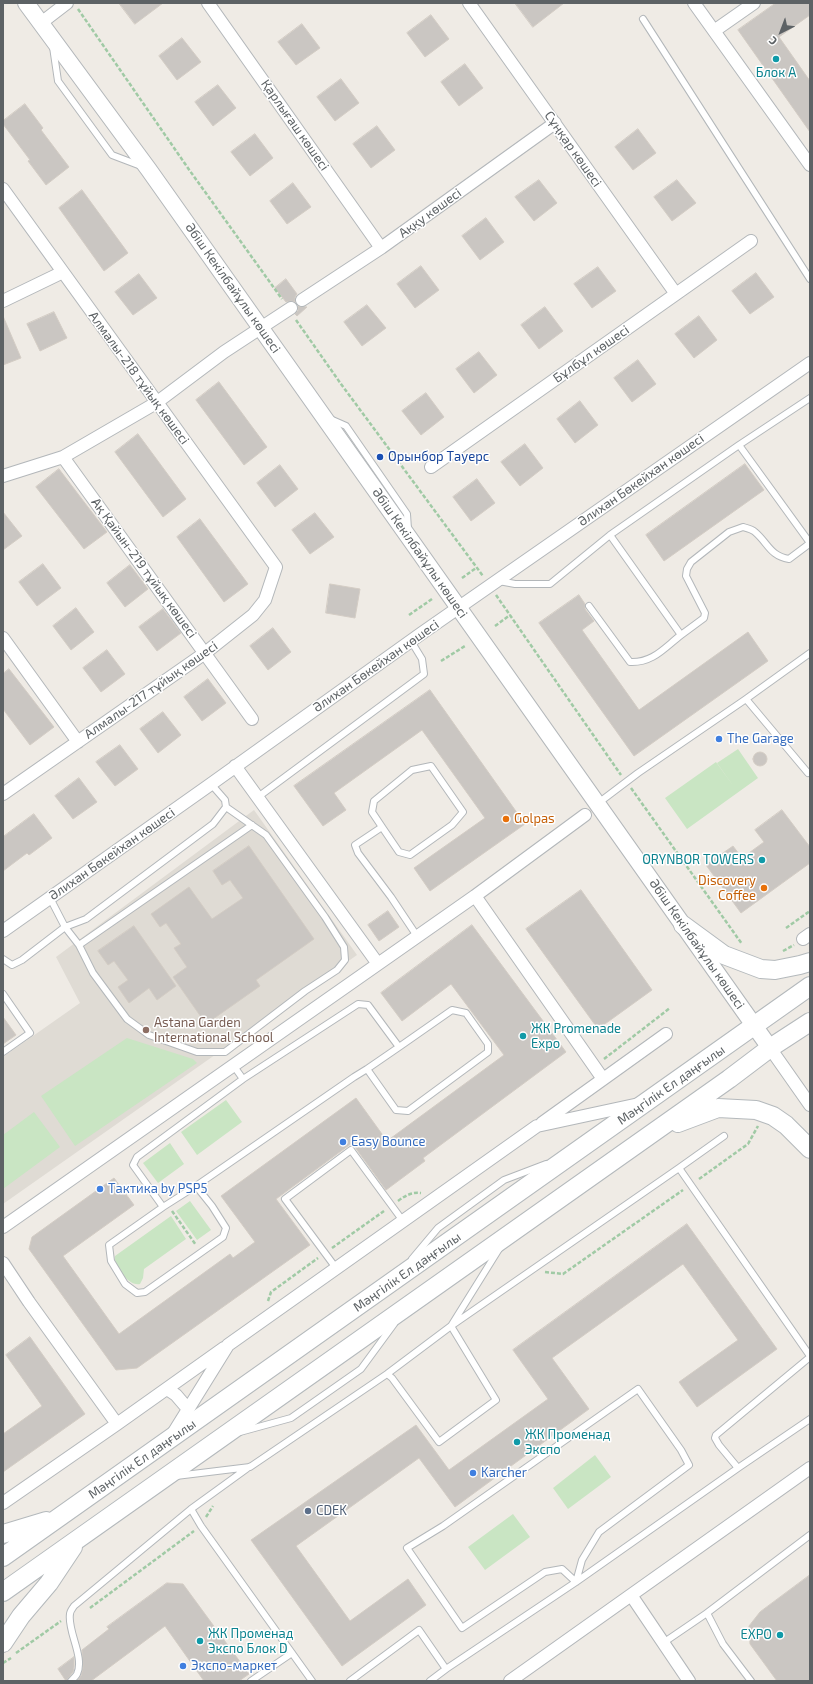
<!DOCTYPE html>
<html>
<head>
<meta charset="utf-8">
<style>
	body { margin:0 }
	#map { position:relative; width:813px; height:1684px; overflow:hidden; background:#efebe5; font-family:"Exo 2",sans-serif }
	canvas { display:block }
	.frame { position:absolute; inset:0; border:4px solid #5d6265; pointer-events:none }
	.north { position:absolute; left:761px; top:12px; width:40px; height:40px; -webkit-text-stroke:3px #fff; paint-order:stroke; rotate:222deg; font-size:11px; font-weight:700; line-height:16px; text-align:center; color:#5d6265 }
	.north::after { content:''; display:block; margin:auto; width:14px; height:18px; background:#5d6265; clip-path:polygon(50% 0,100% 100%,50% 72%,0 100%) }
</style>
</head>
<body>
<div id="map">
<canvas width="813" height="1684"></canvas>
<div class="frame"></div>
<div class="north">С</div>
</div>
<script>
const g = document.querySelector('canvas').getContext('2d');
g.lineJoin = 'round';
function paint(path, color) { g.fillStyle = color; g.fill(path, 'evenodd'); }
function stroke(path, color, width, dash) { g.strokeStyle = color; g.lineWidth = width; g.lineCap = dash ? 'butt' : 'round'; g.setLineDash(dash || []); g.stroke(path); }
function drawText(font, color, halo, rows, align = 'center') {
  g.font = font + ' "Exo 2",sans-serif'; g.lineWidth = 3; g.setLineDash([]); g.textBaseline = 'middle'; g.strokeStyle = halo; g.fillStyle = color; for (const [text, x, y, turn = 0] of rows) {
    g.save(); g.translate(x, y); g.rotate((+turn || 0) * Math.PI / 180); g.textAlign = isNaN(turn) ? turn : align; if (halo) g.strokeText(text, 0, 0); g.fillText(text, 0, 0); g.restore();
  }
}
const education = new Path2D(`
	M 254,810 L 357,955 L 3,1204 L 3,1057 L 80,1003 L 56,957 Z`);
const green = new Path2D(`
	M 738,749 L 758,778 L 687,829 L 665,798 L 716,762 L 734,787 L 717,763 Z
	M 127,1038 L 193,1059 L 197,1063 L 75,1146 L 41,1096 Z
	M 226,1100 L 242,1122 L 197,1155 L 181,1132 Z
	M 34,1112 L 60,1147 L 3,1189 L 3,1135 Z
	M 170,1143 L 184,1164 L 158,1183 L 143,1163 Z
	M 190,1201 L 211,1230 L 197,1240 L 176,1211 Z
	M 171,1216 L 186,1239 L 144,1269 L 143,1278 L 140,1284 C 129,1287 113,1265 115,1256 Z
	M 595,1455 L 611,1477 L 568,1509 L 553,1488 Z
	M 513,1514 L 530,1537 L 485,1570 L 468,1547 Z`);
const building = new Path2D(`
	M 119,3 L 163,3 L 135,24 Z
	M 515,3 L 564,3 L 533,27 Z
	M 776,3 L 810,3 L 810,15 L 779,37 L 810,81 L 810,132 L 738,30 Z
	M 431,15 L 449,39 L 425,57 L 407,33 Z
	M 302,24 L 320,48 L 296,65 L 278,42 Z
	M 182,38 L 201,62 L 177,80 L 159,56 Z
	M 465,64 L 483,88 L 459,106 L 441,82 Z
	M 341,79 L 359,103 L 335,121 L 317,97 Z
	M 218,85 L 236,108 L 213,126 L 195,102 Z
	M 25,104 L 43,128 L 41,130 L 69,167 L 46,185 L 28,161 L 30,160 L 3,124 L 3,121 Z
	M 377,126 L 395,150 L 371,168 L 353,144 Z
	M 638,129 L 656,153 L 633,170 L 615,147 Z
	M 255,134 L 273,158 L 250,176 L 231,152 Z
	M 539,180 L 557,203 L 534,221 L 515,197 Z
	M 677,180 L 696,203 L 672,221 L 654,197 Z
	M 293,183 L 311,207 L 287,224 L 270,201 Z
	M 82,190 L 128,253 L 104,271 L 59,208 Z
	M 486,218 L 504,242 L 480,260 L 462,236 Z
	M 421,266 L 439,290 L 415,308 L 397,284 Z
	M 598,267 L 616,291 L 592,308 L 574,284 Z
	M 756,273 L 774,297 L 750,314 L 732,291 Z
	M 139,274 L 157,298 L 133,315 L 115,292 Z
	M 286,279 L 297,294 L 295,297 L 295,302 L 291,301 L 286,302 L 275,288 Z
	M 367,305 L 386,328 L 362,346 L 344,322 Z
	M 298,306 L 307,307 L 297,316 L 295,314 L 298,311 Z
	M 545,307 L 563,331 L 539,349 L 521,325 Z
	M 54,312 L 67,338 L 40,351 L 27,324 Z
	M 3,316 L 21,358 L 3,365 Z
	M 699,316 L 717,340 L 694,358 L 675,334 Z
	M 479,352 L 497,375 L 474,393 L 456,369 Z
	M 638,360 L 656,384 L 632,402 L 614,378 Z
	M 219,382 L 267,447 L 244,465 L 196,400 Z
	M 426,393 L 444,417 L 421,435 L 402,411 Z
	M 580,401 L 598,425 L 575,443 L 557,419 Z
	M 138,434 L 186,499 L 163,517 L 115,452 Z
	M 525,444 L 543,468 L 520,486 L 501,462 Z
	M 745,464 L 764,490 L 664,561 L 646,535 Z
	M 280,465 L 298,489 L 275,507 L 257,483 Z
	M 59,469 L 107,532 L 84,549 L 36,487 Z
	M 477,479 L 495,503 L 471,521 L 453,497 Z
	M 3,512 L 22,536 L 3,550 Z
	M 315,513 L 334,537 L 310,554 L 292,530 Z
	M 200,519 L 248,584 L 224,602 L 177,537 Z
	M 43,564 L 61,588 L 37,606 L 19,582 Z
	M 130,565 L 148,589 L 125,607 L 107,583 Z
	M 330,584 L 360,589 L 355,618 L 326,613 Z
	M 579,595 L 585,604 L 585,609 L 594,621 L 582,630 L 639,710 L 748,632 L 768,661 L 634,756 L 539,623 Z
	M 76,608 L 94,632 L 71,650 L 53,626 Z
	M 163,609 L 181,633 L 157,651 L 139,627 Z
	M 273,628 L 291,652 L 268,670 L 250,646 Z
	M 107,650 L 125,674 L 101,692 L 83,668 Z
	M 9,669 L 54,727 L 30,745 L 3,709 L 3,674 Z
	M 208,679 L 226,703 L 202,721 L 184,697 Z
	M 430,690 L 525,824 L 430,891 L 414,868 L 485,818 L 422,730 L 334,793 L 346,810 L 323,826 L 294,786 Z
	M 163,712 L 181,735 L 158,753 L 140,729 Z
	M 120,745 L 138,769 L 115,786 L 96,762 Z
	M753 759a7 7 0 1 1 14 0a7 7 0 1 1-14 0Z
	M 79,778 L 97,802 L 73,819 L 55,796 Z
	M 782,810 L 810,847 L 810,863 L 741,913 L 706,865 L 733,846 L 742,858 L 764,842 L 755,830 Z
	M 34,814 L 52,838 L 29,855 L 27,853 L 3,871 L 3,837 Z
	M 249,846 L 314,939 L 256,980 L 260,986 L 206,1024 L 173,977 L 187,967 L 174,948 L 181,944 L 166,923 L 160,927 L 151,914 L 189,887 L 212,919 L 243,898 L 230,880 L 222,885 L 213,871 Z
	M 581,890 L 652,990 L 598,1029 L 526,929 Z
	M 388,911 L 399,927 L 379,941 L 368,925 Z
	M 472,925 L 566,1052 L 423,1158 L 425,1161 L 386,1190 L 352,1143 L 276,1199 L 310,1245 L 137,1368 L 116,1370 L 29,1249 L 32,1237 L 114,1178 L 134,1205 L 63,1256 L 119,1334 L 230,1254 L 233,1258 L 255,1242 L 221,1196 L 356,1098 L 387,1141 L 504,1055 L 451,984 L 402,1021 L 381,993 Z
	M 134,926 L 176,986 L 157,1000 L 149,988 L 129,1003 L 118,987 L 128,980 L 114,961 L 108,965 L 98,951 Z
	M 3,1017 L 16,1035 L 3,1044 Z
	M 687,1224 L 777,1349 L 697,1407 L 679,1382 L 738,1340 L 683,1264 L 552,1358 L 589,1409 L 455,1507 L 419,1458 L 296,1546 L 350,1621 L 408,1579 L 426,1605 L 342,1666 L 251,1540 L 416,1425 L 449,1470 L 548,1399 L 513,1350 Z
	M 30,1337 L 85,1414 L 3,1472 L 3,1434 L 42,1406 L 6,1355 Z
	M 810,1575 L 810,1681 L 777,1681 L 750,1644 L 749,1626 L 760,1612 Z
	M 167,1583 L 183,1584 L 249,1674 L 239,1681 L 204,1681 L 165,1626 L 91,1681 L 77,1681 L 81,1676 L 83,1668 L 82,1650 L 109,1629 L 107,1627 Z
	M 74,1657 L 74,1667 L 73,1672 L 66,1681 L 58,1669 Z`);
const path = new Path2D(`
	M 78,9 L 190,171 L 282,299
	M 296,320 L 341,384 L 483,576
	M 462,578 L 476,568
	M 496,595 L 621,775
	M 409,615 L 432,599
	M 495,626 L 510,615
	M 441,661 L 465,646
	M 631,788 L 742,944
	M 786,928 L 810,911
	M 783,951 L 794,945
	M 604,1059 L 670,1008
	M 699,1179 L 748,1144 L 758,1126
	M 398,1201 C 406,1195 412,1192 421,1193
	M 172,1211 L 196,1245
	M 332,1248 L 384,1211
	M 545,1272 L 563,1274 L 683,1190
	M 268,1301 L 271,1292 L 318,1258
	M 206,1517 L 213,1506
	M 90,1608 L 194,1531
	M 16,1653 L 61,1621
	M 3,1663 L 11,1658`);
const service = new Path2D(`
	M 643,19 L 810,279
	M 53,47 L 58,81 L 112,155 L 141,166
	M 330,419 L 346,426 L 407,514 L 408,529
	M 739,445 L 810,543
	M 499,581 L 515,584 L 550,584 L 610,535 L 739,445 L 810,398
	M 589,606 L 630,662 C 653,663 664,648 681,635 L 610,535
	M 681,635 L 704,618 L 705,613 L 686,576 L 687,569 L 691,562 L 729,532 L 743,527 C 747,528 752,529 755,532 C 768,543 770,556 789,559 L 809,544
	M 746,699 L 810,653
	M 258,797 L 424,674 L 422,659 L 411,641
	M 597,804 L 638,773 L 746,699 L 808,773
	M 382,827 L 372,812 L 374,801 L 412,770 L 431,766 L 463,812 L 452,825 L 410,855 L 399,852 L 382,827 L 355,845 L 358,853 L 391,897 L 417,936
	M 50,898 L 65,927 L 79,945 L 93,973 L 127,1019 L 149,1035 L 197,1052 L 225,1052 L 305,991 L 337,970 L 345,960 L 344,947 L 325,917 L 266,835 L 226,807 L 225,800 L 211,784
	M 79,945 L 252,825
	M 3,959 L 12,965 L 22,960 L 65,927 L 86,919 L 213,824 L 226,807
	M 3,994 L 30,1033 L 3,1052
	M 358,1004 L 368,1005 L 399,1047 L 452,1010 L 466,1013 L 488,1044 L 488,1052 L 408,1111 L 396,1110 L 367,1069 L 354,1077 L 196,1186 L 212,1206 L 226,1228 L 223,1237 L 145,1292 L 137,1293 L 125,1284 L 111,1261 L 109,1245 L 163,1207 L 133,1165 L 137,1157 L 243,1079 Z
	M 233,1065 L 243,1079
	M 367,1069 L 399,1047
	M 679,1168 L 810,1356
	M 163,1207 L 196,1186
	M 412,1259 L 438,1228 L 504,1180 L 546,1164
	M 336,1268 L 285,1199 L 351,1150 L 403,1221
	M 387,1374 L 392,1378 L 439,1442 L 496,1400 L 451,1326 L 679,1168 L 724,1136
	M 638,1389 L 681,1450 L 689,1465 L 599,1532 L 582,1560 L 576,1582 L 562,1569 L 545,1572 L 462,1628 L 407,1548 L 443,1526 Z
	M 240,1432 L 291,1418 L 361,1369 L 394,1324
	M 738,1468 L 810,1419
	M 176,1476 L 250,1467 L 387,1374 L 451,1326 L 499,1249
	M 191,1509 L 201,1526 L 312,1681
	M 663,1643 L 707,1613
	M 446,1669 L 576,1582 L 738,1468 L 719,1445 L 715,1438 L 716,1435 L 810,1357
	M 71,1681 C 73,1679 76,1676 77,1674 C 85,1657 67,1631 70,1614 C 70,1611 73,1608 74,1606 L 191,1509 L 249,1467
	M 251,1681 L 292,1653
	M 350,1681 L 419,1630 L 446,1669 L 430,1681
	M 751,1681 L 723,1644 L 707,1613 L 810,1535`);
const minor = new Path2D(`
	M 208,3 L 381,248
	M 469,3 L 676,294
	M 694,3 L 810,165
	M 41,23 L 67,3
	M 714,31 L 754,3
	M 3,189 L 276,567 L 265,600 L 253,615 L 205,653 L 3,794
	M 302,300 L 381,248 L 555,123
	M 3,301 L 63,272
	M 63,457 L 252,719
	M 431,467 L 751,241
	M 3,476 L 63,457 L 156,403 L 224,352 L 291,308
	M 3,638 L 78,742
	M 235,766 L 378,964
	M 475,896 L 585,815
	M 3,931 L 211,784 L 422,633 L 810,363
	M 803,939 L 810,934
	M 770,1048 L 810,1105
	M 542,1123 L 666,1034
	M 3,1227 L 475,896 L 603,1079
	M 3,1263 L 29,1302 L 117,1424
	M 167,1389 L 176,1395 L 188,1409
	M 174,1432 L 228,1345 L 537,1126 L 639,1104
	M 3,1503 L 117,1424 L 224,1348
	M 631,1595 L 689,1681
	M 510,1681 L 810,1468`);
const tertiary = new Path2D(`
	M 26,3 L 149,170 L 770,1048`);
const secondary = new Path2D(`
	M 683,925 L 724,955 L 761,969 L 775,970 L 800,965 L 810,962
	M 678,1123 L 718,1108 L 756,1110 L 773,1116 L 786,1125 L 810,1149
	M 3,1534 L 46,1521
	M 3,1557 L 810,986
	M 3,1592 L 729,1079 L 770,1048 L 810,1022
	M 3,1643 L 21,1616 L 49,1583 L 73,1547`);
const markers = [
	[776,59,4,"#0f9aa8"],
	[380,457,4,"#1a4fb4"],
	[719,739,4,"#3f7fe0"],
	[506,819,4,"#e8710a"],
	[762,860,4,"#0f9aa8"],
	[764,888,4,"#e8710a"],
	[146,1030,4,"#8d6e63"],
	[523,1036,4,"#0f9aa8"],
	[343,1142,4,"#3f7fe0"],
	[100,1189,4,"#3f7fe0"],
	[517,1442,4,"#0f9aa8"],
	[473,1473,4,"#3f7fe0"],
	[308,1511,4,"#5c6f8a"],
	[780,1635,4,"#0f9aa8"],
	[200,1641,4,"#0f9aa8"],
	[183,1666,4,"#3f7fe0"]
];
const cultureNames = [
	["Блок А",776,73,"center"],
	["ORYNBOR TOWERS",754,860,"right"],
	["ЖК Promenade",531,1029],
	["Expo",531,1044],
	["ЖК Променад",525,1435],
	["Экспо",525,1450],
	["ЖК Променад",208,1634],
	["Экспо Блок D",208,1649],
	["EXPO",772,1635,"right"]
];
const streetNames = [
	["Қарлығаш көшесі",295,125,55],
	["Сұңқар көшесі",573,149,55],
	["Аққу көшесі",430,213,-36],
	["Әбіш Кекілбайұлы көшесі",233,288,55],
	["Бұлбұл көшесі",591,354,-35],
	["Алмалы-218 тұйық көшесі",139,378,54],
	["Әлихан Бөкейхан көшесі",641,480,-35],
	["Әбіш Кекілбайұлы көшесі",420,553,55],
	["Ақ Қайын-219 тұйық көшесі",144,568,54],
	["Әлихан Бөкейхан көшесі",376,666,-35],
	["Алмалы-217 тұйық көшесі",151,690,-35],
	["Әлихан Бөкейхан көшесі",112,854,-35],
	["Әбіш Кекілбайұлы көшесі",697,944,55],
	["Мәңгілік Ел даңғылы",671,1085,-35],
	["Мәңгілік Ел даңғылы",407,1272,-35],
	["Мәңгілік Ел даңғылы",142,1459,-35]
];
const transitNames = [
	["Орынбор Тауерс",388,457]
];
const shopNames = [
	["The Garage",727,739],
	["Easy Bounce",351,1142],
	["Тактика by PSP5",108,1189],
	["Karcher",481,1473],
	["Экспо-маркет",191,1666]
];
const foodNames = [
	["Golpas",514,819],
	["Discovery",756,881,"right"],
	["Coffee",756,896,"right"]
];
const educationNames = [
	["Astana Garden",154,1023],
	["International School",154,1038]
];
const serviceNames = [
	["CDEK",316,1511]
];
paint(education, '#dfdbd4');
paint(green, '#c9e5c3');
paint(building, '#cac6c2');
stroke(building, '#d3ccc4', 1);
stroke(service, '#b3b7ba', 8);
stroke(minor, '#b3b7ba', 14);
stroke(tertiary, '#b3b7ba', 18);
stroke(secondary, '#b4b9bc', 20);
stroke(path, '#a0caa5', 2.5, [4, 2]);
stroke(service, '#fff', 6);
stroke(minor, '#fff', 12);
stroke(tertiary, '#fff', 16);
stroke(secondary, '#fff', 18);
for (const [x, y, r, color] of markers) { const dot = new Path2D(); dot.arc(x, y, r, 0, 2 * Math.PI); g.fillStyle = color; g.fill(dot); stroke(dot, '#fff', 1.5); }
drawText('13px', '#0d838f', '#fff', cultureNames, 'left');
drawText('13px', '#5d6265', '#fff', streetNames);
drawText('13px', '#164399', '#fff', transitNames, 'left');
drawText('13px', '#366cbe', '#fff', shopNames, 'left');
drawText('13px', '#c56008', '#fff', foodNames, 'left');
drawText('13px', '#785e54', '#fff', educationNames, 'left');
drawText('13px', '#4e5e75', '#fff', serviceNames, 'left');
</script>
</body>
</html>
